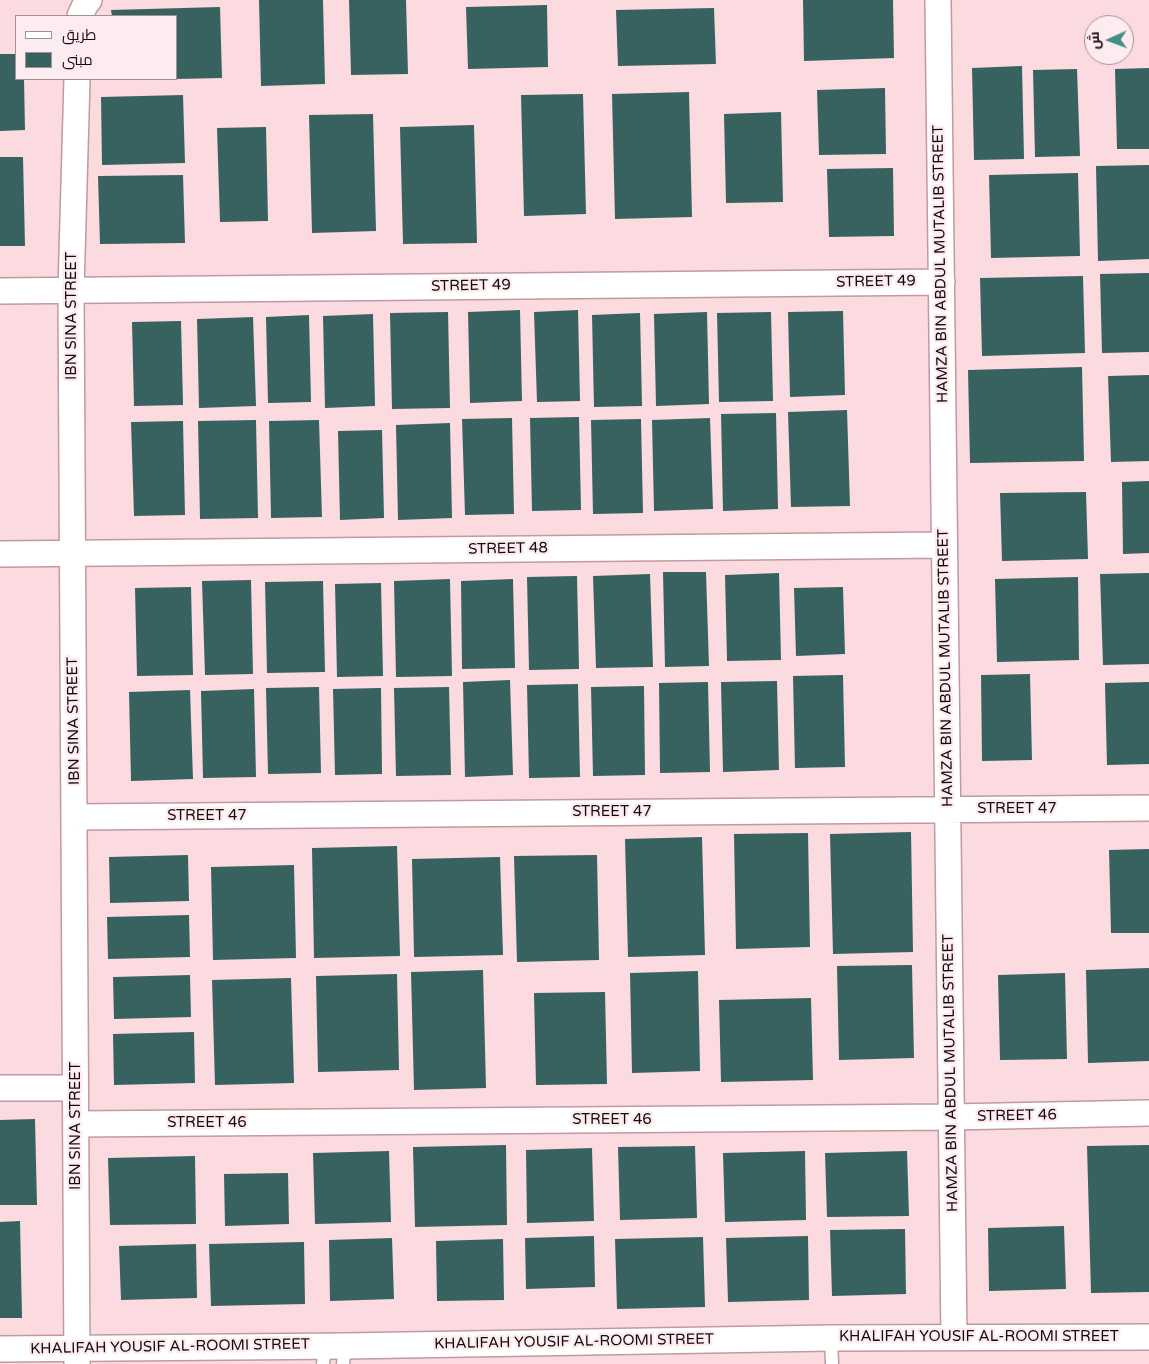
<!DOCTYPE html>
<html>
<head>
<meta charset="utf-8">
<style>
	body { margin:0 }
	#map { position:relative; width:1149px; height:1364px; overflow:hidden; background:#fbdae0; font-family:"Varela Round",Cairo,sans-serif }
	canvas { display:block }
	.legend { position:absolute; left:15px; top:15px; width:162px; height:65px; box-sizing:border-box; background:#fdecef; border:1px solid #a19194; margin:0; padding:6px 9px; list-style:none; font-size:15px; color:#16090c }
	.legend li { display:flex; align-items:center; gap:10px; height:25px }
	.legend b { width:25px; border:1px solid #a19194 }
	.north { position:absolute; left:1084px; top:15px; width:50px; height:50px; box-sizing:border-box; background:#fdecef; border:1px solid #a19194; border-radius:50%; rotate:268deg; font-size:14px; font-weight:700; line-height:20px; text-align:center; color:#16090c }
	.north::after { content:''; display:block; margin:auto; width:18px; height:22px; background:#448c88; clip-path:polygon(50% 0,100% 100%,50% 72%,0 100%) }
</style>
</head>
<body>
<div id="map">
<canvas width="1149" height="1364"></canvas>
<ul class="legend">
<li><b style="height:6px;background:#fff"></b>طريق</li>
<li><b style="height:14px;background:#38625f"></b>مبنى</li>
</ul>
<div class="north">ش</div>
</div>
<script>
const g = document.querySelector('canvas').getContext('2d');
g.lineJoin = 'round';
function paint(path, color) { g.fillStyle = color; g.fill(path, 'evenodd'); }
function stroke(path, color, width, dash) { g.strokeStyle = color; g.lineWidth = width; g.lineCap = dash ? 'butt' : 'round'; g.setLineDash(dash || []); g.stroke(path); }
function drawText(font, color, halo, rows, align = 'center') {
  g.font = font + ' "Varela Round",sans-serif'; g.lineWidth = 5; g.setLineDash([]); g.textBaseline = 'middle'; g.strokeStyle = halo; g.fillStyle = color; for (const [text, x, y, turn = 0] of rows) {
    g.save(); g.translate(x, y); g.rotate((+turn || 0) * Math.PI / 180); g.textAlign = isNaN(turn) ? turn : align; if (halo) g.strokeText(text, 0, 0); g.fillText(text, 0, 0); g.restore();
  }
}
const building = new Path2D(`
	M 259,0 L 323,0 L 325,84 L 261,86 Z
	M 349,0 L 406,0 L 408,74 L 351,75 Z
	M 803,0 L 893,0 L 894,58 L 804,61 Z
	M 547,5 L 548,67 L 468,69 L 466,7 Z
	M 220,7 L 222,78 L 176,79 L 176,16 L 112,16 L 111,10 Z
	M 714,8 L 716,64 L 618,66 L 616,10 Z
	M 0,54 L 16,54 L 16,79 L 24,79 L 25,130 L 0,131 Z
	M 1022,66 L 1024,159 L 974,160 L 972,68 Z
	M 1149,68 L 1149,149 L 1117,149 L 1115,69 Z
	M 1077,69 L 1080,156 L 1035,157 L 1033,70 Z
	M 885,88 L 886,154 L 819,155 L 817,90 Z
	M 689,92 L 692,217 L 615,219 L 612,94 Z
	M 583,94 L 586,214 L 524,216 L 521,95 Z
	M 183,95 L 185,163 L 102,165 L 101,97 Z
	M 781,112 L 783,202 L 726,203 L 724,114 Z
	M 373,114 L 376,231 L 312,233 L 309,115 Z
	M 474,125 L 477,243 L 403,244 L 400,127 Z
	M 266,127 L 268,221 L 220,222 L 217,128 Z
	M 0,157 L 23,157 L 25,246 L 0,246 Z
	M 1149,165 L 1149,259 L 1098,261 L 1096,166 Z
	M 893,168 L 894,236 L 829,237 L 827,169 Z
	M 1078,173 L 1080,256 L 991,258 L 989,175 Z
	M 183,175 L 185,243 L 100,244 L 98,176 Z
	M 1149,273 L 1149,352 L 1102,353 L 1100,274 Z
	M 1083,276 L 1085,353 L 982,356 L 980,278 Z
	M 520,310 L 522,401 L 470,403 L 468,312 Z
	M 578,310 L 580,401 L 537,402 L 534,312 Z
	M 843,311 L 845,395 L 790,397 L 788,312 Z
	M 448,312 L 450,408 L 392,409 L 390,313 Z
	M 707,312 L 709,404 L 656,406 L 654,314 Z
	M 771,312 L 773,401 L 719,402 L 717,313 Z
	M 640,313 L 642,406 L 594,407 L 592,315 Z
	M 373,314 L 375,406 L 325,408 L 323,316 Z
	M 309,315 L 311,402 L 268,403 L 266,317 Z
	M 253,317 L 256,406 L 199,408 L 197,319 Z
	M 181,321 L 183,405 L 134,406 L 132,322 Z
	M 1082,367 L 1084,461 L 970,463 L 968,370 Z
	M 1149,375 L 1149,461 L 1111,462 L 1108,376 Z
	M 847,410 L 850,506 L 791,507 L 788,412 Z
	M 776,413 L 778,509 L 723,511 L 721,414 Z
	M 579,417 L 581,510 L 532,511 L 530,418 Z
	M 512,418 L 514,514 L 465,515 L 462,419 Z
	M 710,418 L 713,509 L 654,511 L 652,420 Z
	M 641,419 L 643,513 L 593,514 L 591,420 Z
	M 256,420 L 258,518 L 200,519 L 198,421 Z
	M 319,420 L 322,517 L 271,518 L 269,421 Z
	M 183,421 L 185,515 L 134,516 L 131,422 Z
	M 450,423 L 452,518 L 398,520 L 396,425 Z
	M 382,430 L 384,518 L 340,520 L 338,431 Z
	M 1149,481 L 1149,553 L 1123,554 L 1122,482 Z
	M 1086,492 L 1088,559 L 1002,561 L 1000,493 Z
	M 663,572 L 706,572 L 709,666 L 665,667 Z
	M 779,573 L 781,660 L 727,661 L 725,575 Z
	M 1149,573 L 1149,664 L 1103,665 L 1100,574 Z
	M 650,574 L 653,667 L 596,668 L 593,576 Z
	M 577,576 L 579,669 L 529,670 L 527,577 Z
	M 1078,577 L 1079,660 L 997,662 L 995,579 Z
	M 450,579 L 452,676 L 396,677 L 394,581 Z
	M 513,579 L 515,668 L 462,669 L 461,581 Z
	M 251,580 L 253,674 L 205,675 L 202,581 Z
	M 323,581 L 325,672 L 267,673 L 265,582 Z
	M 381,583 L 383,676 L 337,677 L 335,584 Z
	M 191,587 L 193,675 L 137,676 L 135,588 Z
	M 843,587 L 845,654 L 796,656 L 794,588 Z
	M 1030,674 L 1032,760 L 982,761 L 981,675 Z
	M 843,675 L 845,767 L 795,768 L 793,676 Z
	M 510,680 L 513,775 L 465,777 L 463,682 Z
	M 777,681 L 779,770 L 723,772 L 721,682 Z
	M 708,682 L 710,772 L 660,773 L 659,683 Z
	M 1149,682 L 1149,764 L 1107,765 L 1105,683 Z
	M 578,684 L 580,777 L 529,778 L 527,685 Z
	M 644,686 L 645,775 L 593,776 L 591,687 Z
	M 319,687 L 321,773 L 268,774 L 266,688 Z
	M 449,687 L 451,775 L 396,776 L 394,688 Z
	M 381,688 L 382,774 L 335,775 L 333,689 Z
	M 254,689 L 256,777 L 203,778 L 201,691 Z
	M 190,690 L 193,779 L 131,781 L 129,692 Z
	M 911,832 L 913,952 L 833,954 L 830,834 Z
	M 808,833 L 810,947 L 736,949 L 734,834 Z
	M 702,837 L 705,955 L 628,957 L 625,839 Z
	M 397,846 L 400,956 L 314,958 L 312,848 Z
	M 1149,849 L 1149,933 L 1111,933 L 1109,850 Z
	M 188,855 L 189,901 L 110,903 L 109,857 Z
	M 597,855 L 599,960 L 517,962 L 514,856 Z
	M 500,857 L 503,955 L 414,957 L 412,859 Z
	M 294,865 L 296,958 L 213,960 L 211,867 Z
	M 189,915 L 190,957 L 108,959 L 107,917 Z
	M 912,965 L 914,1058 L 839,1060 L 837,966 Z
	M 1149,968 L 1149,1061 L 1088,1063 L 1086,970 Z
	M 483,970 L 486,1088 L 414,1090 L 411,972 Z
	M 698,971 L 700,1071 L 632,1073 L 630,973 Z
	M 1065,973 L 1067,1059 L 1000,1060 L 998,975 Z
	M 397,974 L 399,1070 L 318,1072 L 316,976 Z
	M 190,975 L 191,1017 L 114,1019 L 113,977 Z
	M 291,978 L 294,1083 L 215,1085 L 212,980 Z
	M 605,992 L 607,1084 L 536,1085 L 534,993 Z
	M 811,998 L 813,1080 L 721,1082 L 719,1000 Z
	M 194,1032 L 195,1083 L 114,1085 L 113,1034 Z
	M 35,1119 L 37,1205 L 0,1205 L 0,1120 Z
	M 506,1145 L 507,1225 L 415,1227 L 413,1147 Z
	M 1149,1145 L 1149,1292 L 1091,1293 L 1087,1146 Z
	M 695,1146 L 697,1218 L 620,1220 L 618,1147 Z
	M 592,1148 L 594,1221 L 527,1223 L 526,1150 Z
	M 389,1151 L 391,1222 L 315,1224 L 313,1153 Z
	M 805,1151 L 806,1220 L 725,1222 L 723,1153 Z
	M 907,1151 L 909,1216 L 827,1217 L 825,1153 Z
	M 195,1156 L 196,1224 L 110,1225 L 108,1158 Z
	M 288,1173 L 289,1224 L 225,1226 L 224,1174 Z
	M 20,1221 L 22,1318 L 0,1318 L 0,1222 Z
	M 1064,1226 L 1066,1289 L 989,1291 L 988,1228 Z
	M 905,1229 L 906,1294 L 832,1296 L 830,1230 Z
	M 594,1236 L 595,1287 L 526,1289 L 525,1238 Z
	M 808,1236 L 809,1300 L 728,1302 L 726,1238 Z
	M 703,1237 L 705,1307 L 617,1309 L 615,1239 Z
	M 392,1238 L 394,1299 L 330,1301 L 329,1240 Z
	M 503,1239 L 504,1300 L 437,1301 L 436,1241 Z
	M 304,1242 L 305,1304 L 211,1306 L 209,1244 Z
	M 196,1244 L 197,1298 L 121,1300 L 119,1246 Z`);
const service = new Path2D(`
	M 831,1338 L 832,1364
	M 323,1364 L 325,1345
	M 343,1364 L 345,1346`);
const minor = new Path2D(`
	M 938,0 L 954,1337
	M 80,16 L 85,5 L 89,0
	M 77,79 L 71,290 L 77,1364
	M 0,291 L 942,282
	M 0,554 L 944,545
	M 75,817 L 1149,808
	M 0,1088 L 75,1088
	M 76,1124 L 951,1117 L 1149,1113
	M 0,1349 L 345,1346 L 831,1338 L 1149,1337`);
const streetNames = [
	["HAMZA BIN ABDUL MUTALIB STREET",941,264,-91],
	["STREET 49",876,282,-1],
	["STREET 49",471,286,-1],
	["IBN SINA STREET",72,316,-90],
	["STREET 48",508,549,-1],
	["HAMZA BIN ABDUL MUTALIB STREET",946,668,-91],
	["IBN SINA STREET",74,721,-91],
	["STREET 47",1017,809],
	["STREET 47",612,812],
	["STREET 47",207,816],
	["HAMZA BIN ABDUL MUTALIB STREET",951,1073,-91],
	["STREET 46",1017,1116,-1],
	["STREET 46",612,1120],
	["STREET 46",207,1123],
	["IBN SINA STREET",76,1126,-90],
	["KHALIFAH YOUSIF AL-ROOMI STREET",979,1337],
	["KHALIFAH YOUSIF AL-ROOMI STREET",574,1342,-1],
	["KHALIFAH YOUSIF AL-ROOMI STREET",170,1347,-1]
];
paint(building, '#38625f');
stroke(service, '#c19aa1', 15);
stroke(minor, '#c19aa1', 28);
stroke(service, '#fff', 12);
stroke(minor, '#fff', 25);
drawText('15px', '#16090c', '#fdecef', streetNames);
</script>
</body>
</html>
